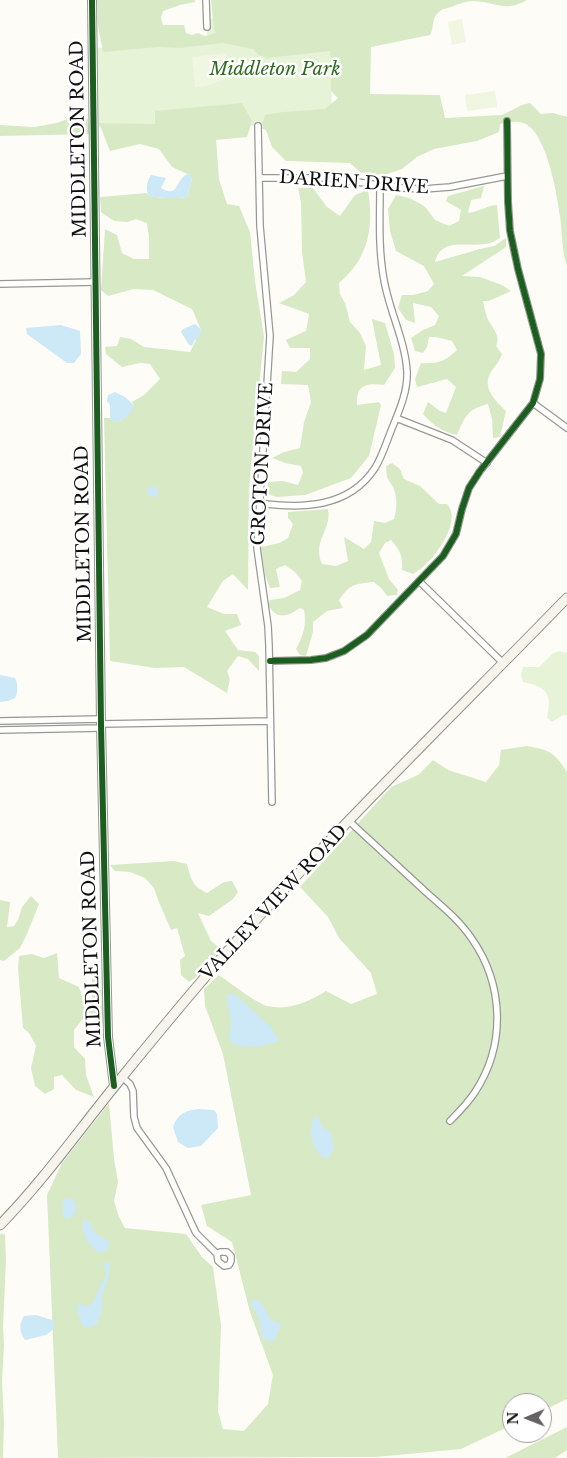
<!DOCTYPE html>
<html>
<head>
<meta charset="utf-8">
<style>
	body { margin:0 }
	#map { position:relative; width:567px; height:1458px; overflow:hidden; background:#fdfcf7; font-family:"Libre Baskerville",serif }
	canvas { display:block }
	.north { position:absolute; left:502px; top:1393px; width:50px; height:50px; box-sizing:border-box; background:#fff; border:1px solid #a0a0a0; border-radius:50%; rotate:269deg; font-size:14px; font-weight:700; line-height:20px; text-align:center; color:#111 }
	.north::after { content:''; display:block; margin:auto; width:18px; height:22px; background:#646362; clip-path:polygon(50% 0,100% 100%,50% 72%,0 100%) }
</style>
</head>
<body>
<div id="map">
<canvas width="567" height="1458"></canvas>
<div class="north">N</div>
</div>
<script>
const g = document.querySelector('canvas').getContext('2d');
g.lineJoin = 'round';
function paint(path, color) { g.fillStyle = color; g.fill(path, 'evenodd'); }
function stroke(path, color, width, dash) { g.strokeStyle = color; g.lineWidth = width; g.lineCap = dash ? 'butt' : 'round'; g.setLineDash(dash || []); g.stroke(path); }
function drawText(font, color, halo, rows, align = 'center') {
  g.font = font + ' "Libre Baskerville",serif'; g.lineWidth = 5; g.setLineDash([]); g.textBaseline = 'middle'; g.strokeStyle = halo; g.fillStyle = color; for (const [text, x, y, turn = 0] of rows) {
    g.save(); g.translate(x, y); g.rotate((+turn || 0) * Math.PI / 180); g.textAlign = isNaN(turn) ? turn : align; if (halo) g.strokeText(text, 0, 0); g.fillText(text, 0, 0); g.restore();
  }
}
const green = new Path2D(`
	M 330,11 L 332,125 L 94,127 L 93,48 L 207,44 L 207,19 Z
	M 560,651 L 567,653 L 567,715 L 563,715 L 552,722 L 547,718 C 552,694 548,687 523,682 L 521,675 L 523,667 L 539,667 L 553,653 Z`);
const forest = new Path2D(`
	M 97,0 L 195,0 L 195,2 L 180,5 L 163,11 L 161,18 L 163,25 L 184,25 L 186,33 L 192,35 L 198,33 L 205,36 L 216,33 L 214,30 L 211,0 L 527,0 C 504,13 497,2 474,1 C 467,1 458,4 451,7 C 447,8 442,9 440,11 C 430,19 435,27 430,35 L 371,47 L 370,94 L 440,95 L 445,118 L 502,115 L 522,105 L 530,103 L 541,114 L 553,113 L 567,117 L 567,265 C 562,254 562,230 560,216 C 557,195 546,124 519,122 C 514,121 506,123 500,124 L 499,132 L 477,141 L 434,149 L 417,157 L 402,169 L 384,175 L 367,174 L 360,172 L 350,163 L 286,161 L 272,147 L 266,130 L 261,128 L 265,115 L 283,112 L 325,109 L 338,98 L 331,91 L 330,51 L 267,58 L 259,55 L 253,49 L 223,43 L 180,48 L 158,47 L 103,52 L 98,26 Z
	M 242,103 L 252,121 L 247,137 L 216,140 L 219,179 L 227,204 L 239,206 L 250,232 L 255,281 L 264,337 L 249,487 L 248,590 L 233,574 L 223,581 L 207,607 L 224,614 L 237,614 L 241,625 L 225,631 L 238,650 L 255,652 L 259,656 L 259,671 L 248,659 L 238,656 L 227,671 L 230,679 L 227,693 L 184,667 L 155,668 L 110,661 L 104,418 L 110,418 L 115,422 L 122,420 L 134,405 L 132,402 L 144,395 L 160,379 L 150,364 L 140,363 L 122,367 L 106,354 L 105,347 L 117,346 L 120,337 L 131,339 L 144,347 L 190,352 L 201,330 L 192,309 L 153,290 L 134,289 L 108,296 L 101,290 L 105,229 L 117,235 L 122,253 L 134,259 L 149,259 L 149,237 L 147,223 L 136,219 L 127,222 L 114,221 L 101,212 L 100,197 L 147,193 L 149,196 C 160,198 175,199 187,197 L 192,178 L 190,175 L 172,167 L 159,149 L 140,144 L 110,151 L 99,123 L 155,124 L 155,111 Z
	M 75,116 L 88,119 L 90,134 L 0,136 L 0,125 L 34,127 L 57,123 Z
	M 484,186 L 481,198 L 471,200 L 468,213 C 479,212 488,205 497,205 L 500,238 C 495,241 490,244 485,244 C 466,247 441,237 435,262 L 480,249 L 494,246 L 506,238 L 506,247 L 462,276 L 480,277 L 502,285 L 511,291 L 489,301 L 483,301 C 484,306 485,312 487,317 C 490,326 502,335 496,346 L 502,354 C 499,363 494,366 490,374 C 482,389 497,402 506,411 L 500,437 L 493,438 L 492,419 L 488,404 C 467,409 465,417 457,435 C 442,432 433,425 423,414 L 428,402 L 440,411 L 446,413 L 456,387 L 447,379 L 417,387 L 415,379 L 421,363 C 438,364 444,362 457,350 L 452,341 L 436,337 L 429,337 L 427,347 L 423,353 L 415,351 L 411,338 L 423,330 L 435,325 L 439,316 L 431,307 L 413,303 L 415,323 L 406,320 L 398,308 L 402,295 L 413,295 L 428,291 L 434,284 L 424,266 L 396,251 L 390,231 L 388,209 L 396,195 L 409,198 L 421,204 L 427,209 L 435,220 L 449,226 L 459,221 L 461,210 L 446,201 L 448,196 Z
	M 312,187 L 327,207 L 340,216 L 355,195 L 368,190 C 374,227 369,258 339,283 L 340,294 L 345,303 L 350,322 L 360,333 L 366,346 L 364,370 L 381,365 L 372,319 L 385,323 L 394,354 L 395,368 L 384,385 C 367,383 356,384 357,405 L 379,402 L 381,405 L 369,456 L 351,478 L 305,495 L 277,497 L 267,494 L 268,482 L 283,481 L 298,485 L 303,473 L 301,466 L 285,463 L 272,458 L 284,452 L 300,448 L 304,422 L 311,402 L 308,385 L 281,384 L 282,371 L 296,372 L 310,359 L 310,348 L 290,348 L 286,340 L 306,331 L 309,314 L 279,303 L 294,295 L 306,282 L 302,252 L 301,202 L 298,188 Z
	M 392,463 L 400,469 L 404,479 L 420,486 L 439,504 L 447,504 C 464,522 431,565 413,574 L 402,570 C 403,556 400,550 391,540 L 385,543 L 379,553 L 389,579 L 398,590 L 397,595 L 387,596 L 382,589 L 374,582 C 354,584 350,584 339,600 L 343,608 L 327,611 L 313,622 L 313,632 L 306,656 L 300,655 L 296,649 C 303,636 307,625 304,610 L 300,608 C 287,617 277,620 268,605 L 270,600 L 284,598 L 300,590 L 302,581 L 295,572 L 285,565 L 276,569 L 280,587 L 270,588 L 265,575 L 261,547 L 279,543 L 288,538 L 293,524 L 288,518 L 288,512 L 328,509 C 332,530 312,541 322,564 L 336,566 L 348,561 L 344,537 L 364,549 L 371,542 L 374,521 L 385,523 L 394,519 C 398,504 398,491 387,478 L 386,466 Z
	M 527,746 C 550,750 554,752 567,772 L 567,1399 L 542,1411 L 542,1403 L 512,1403 L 512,1425 L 461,1449 L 376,1457 L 58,1458 L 47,1195 L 62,1163 L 109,1103 L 114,1159 L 118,1182 L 114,1201 L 119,1217 L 125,1228 L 186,1234 L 202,1257 L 213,1267 L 221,1325 L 218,1411 L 223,1429 L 244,1431 L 268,1404 L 273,1375 L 250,1312 L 232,1242 L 207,1226 L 201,1205 L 251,1195 L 223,1054 L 205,1006 L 204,989 L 219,975 C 229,982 257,1004 268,1006 C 288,1011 309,1002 326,991 L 351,1004 L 377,994 L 371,973 L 339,938 L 328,917 L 300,887 L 391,787 L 418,775 L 433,760 L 448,770 L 486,782 L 499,765 L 501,750 Z
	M 174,861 L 187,864 C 191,879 192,886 207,893 L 224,882 L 232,881 L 238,892 L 233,899 L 209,916 L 198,913 L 211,941 L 221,949 L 195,978 L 189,982 L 181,975 L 180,960 L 185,956 L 177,928 L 171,930 L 158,900 L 154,888 L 145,878 L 130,872 L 115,871 L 110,865 Z
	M 31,896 L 39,904 L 27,934 L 20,948 L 4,961 L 0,960 L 0,900 L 10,902 L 7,927 L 14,926 L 18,920 L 22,907 Z
	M 57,953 L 59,978 L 79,987 L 84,1002 L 92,998 L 92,977 L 93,965 L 99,960 L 104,1021 L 100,1029 L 93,1018 L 82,1020 L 74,1030 L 74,1047 L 85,1059 L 86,1075 L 94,1097 L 76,1090 L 62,1075 L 54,1077 L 54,1089 L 45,1094 L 35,1086 L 31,1068 L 36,1046 L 29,1033 L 23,1028 L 18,969 L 19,956 L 31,954 L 44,958 Z
	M 2,1233 L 5,1235 L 6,1259 L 3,1327 L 4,1345 L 2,1381 L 4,1423 L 3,1458 L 0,1458 L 0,1235 Z
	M 567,1427 L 567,1450 L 555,1458 L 505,1458 Z`);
const pitch = new Path2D(`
	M 462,19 L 466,42 L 452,45 L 448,22 Z
	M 226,53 L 226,72 L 222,80 L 206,86 L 195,87 L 192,57 Z
	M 495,91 L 497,107 L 467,111 L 465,95 Z`);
const water = new Path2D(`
	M 187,174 L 191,175 L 192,178 L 187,197 C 180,199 156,198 149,196 C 145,189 147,181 151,175 L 166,178 L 161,188 C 179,198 174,182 187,174 Z
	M 195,324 L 201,329 L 199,338 L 195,340 L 192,346 L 189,345 L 181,332 L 183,329 Z
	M 61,325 L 80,331 L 81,354 L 74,363 L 67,363 L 27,334 L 26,328 Z
	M 115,392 L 125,397 L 134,405 C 132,415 124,421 115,422 L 110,418 L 110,405 L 107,401 L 108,395 Z
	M 151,486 L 157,488 L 158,497 L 149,496 L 147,493 L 148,488 Z
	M 0,675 L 15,678 C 18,683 18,693 15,698 L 8,701 L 0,702 Z
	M 233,993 L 271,1027 L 279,1041 C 262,1046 246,1051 229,1041 C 229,1034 232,1027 231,1020 C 230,1011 227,1004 227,995 Z
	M 198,1109 L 214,1110 L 217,1114 L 218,1128 L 201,1146 L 188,1148 L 178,1142 L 173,1127 C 178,1114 184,1111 198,1109 Z
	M 314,1117 L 318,1117 L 323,1128 L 331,1132 L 334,1148 L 329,1158 L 322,1157 C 311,1146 308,1132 314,1117 Z
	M 71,1198 L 74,1200 L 77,1209 L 71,1218 L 67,1219 L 63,1216 L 63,1202 L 65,1199 Z
	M 85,1220 L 91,1223 L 93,1231 L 108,1241 L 109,1248 L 103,1253 C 90,1251 82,1235 82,1222 Z
	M 108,1262 L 110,1264 C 109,1276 106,1286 101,1297 C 105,1306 101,1316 96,1325 L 85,1328 C 80,1321 76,1313 78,1304 L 88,1306 L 93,1303 L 100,1286 L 106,1275 L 104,1264 Z
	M 253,1299 L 260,1301 L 271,1320 L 280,1323 L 281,1326 L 274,1341 L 269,1342 L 262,1337 L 258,1315 L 251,1306 Z
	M 36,1315 L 52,1320 L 55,1328 L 46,1335 L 25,1340 C 19,1331 19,1324 24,1316 Z`);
const minor = new Path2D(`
	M 206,0 L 207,27
	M 258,126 L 260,226 L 270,336 L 257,548 L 268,626 L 269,646 L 272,802
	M 259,178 L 327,178 L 402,188 L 424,189 L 450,187 L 507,176
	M 0,284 L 96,282
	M 533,403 L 567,428
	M 396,418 L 452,440 L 487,463
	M 259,503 C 302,509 349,508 375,468 C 383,455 387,440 393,426 C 400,409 408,390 407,371 C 405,340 389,310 384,280 C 378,248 380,216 380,185
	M 420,582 L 503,663
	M 270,661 L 311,660 L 326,658 L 344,651 L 367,635 L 443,556 L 456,534 L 462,509 L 469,488 L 480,471 L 533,403 L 540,379 L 541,354 L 518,269 L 510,231 L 508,202 L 507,121
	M 0,721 L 101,719
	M 101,724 L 270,721
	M 0,730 L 101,728
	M 349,821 C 375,845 401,869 427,893 C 443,907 460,921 472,939 C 504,985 506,1045 475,1092 C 468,1103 459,1112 450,1121
	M 122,1077 L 130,1084 L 133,1091 L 134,1117 L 137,1128 L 166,1168 L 196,1233 L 217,1254
	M 220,1252 L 227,1252 L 231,1256 L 231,1261 L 229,1265 L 224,1266 L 218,1261 L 217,1254 Z`);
const tertiary = new Path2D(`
	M 92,0 L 101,724 L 108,1037 L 114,1086`);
const secondary = new Path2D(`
	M 0,1225 C 42,1182 76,1134 114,1087 C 147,1046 182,1004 217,963 C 328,837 449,719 567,598`);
const cycleway = new Path2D(`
	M 92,0 L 101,724 L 108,1037 L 114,1086
	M 270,661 L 311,660 L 326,658 L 344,651 L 367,635 L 443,556 L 456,534 L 462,509 L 469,488 L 480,471 L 533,403 L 540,379 L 541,354 L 518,269 L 510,231 L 508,202 L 507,121`);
const parkNames = [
	["Middleton Park",275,70]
];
const streetNames = [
	["MIDDLETON ROAD",79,139,-91],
	["DARIEN DRIVE",354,183,4],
	["GROTON DRIVE",263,464,-87],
	["MIDDLETON ROAD",84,544,-91],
	["VALLEY VIEW ROAD",274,903,-47],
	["MIDDLETON ROAD",92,949,-92]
];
paint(green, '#e7f3d7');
paint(forest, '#d8eac5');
paint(pitch, '#f0f6e1');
paint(water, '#cde8f7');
stroke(minor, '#979795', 8);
stroke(tertiary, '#979795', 10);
stroke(secondary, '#8e8d8b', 11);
stroke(minor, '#fffffe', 5.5);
stroke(tertiary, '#fffffe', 8);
stroke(secondary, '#f6f4eb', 9);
stroke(cycleway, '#1b5e20', 6);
drawText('italic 18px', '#2f6b1f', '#fff', parkNames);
drawText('18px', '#111', '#fff', streetNames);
</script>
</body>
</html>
